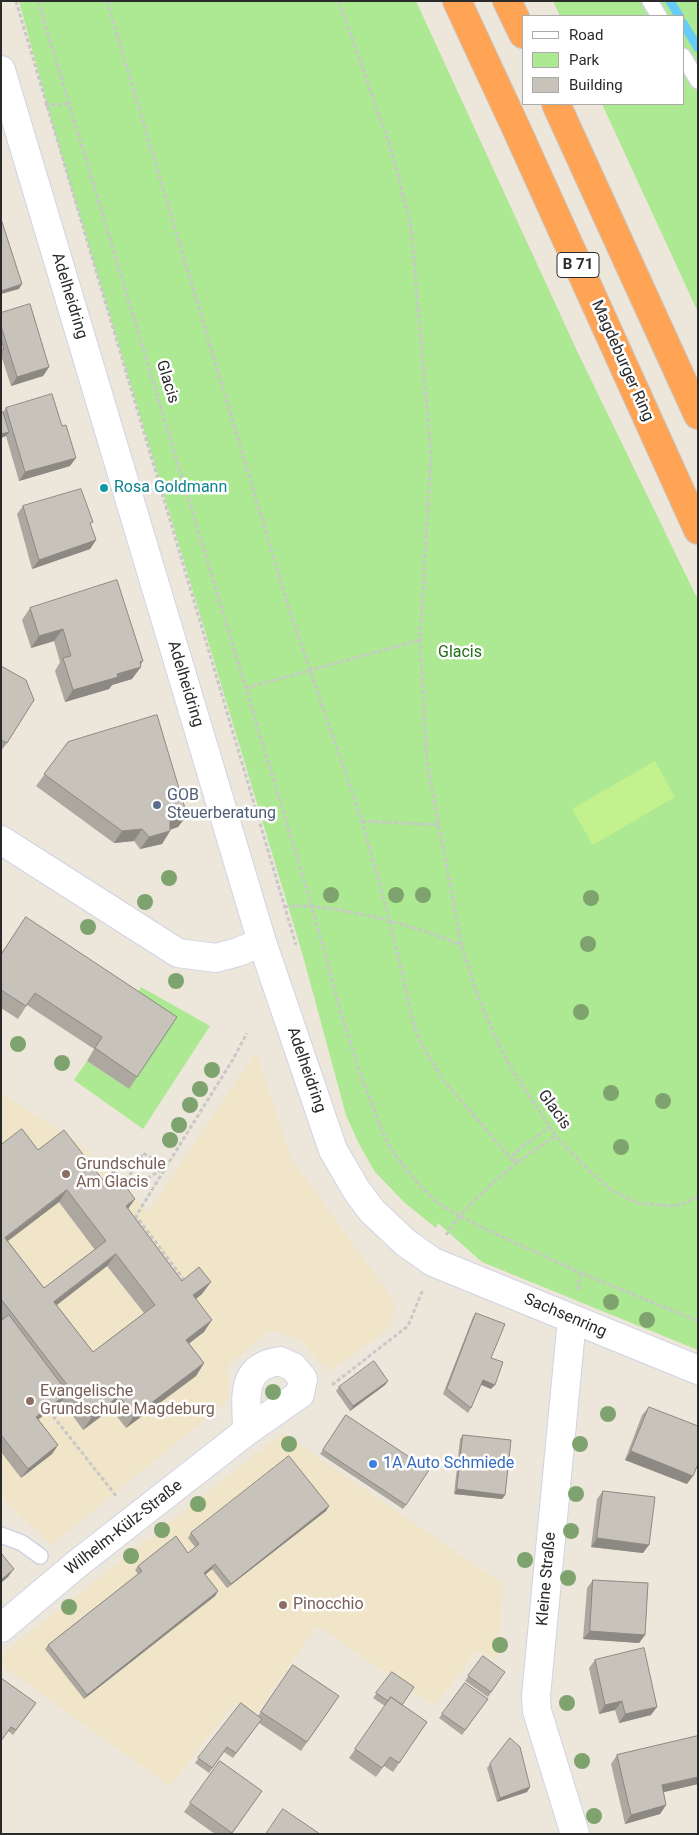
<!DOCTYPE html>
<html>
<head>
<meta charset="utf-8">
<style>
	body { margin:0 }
	#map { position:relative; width:699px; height:1835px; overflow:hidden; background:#ede6db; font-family:Roboto,sans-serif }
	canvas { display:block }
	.frame { position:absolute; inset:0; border:2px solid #2a2a2a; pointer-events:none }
	.legend { position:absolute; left:522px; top:15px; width:162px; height:90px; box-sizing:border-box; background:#fff; border:1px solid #aaa; margin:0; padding:6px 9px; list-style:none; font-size:15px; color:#2a2a2a }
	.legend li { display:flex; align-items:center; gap:10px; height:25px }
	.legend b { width:25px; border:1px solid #aaa }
</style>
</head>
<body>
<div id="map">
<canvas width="699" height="1835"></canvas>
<div class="frame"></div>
<ul class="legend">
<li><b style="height:6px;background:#fff"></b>Road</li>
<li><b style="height:14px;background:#ade892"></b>Park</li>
<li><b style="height:14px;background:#c8c3ba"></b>Building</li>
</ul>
</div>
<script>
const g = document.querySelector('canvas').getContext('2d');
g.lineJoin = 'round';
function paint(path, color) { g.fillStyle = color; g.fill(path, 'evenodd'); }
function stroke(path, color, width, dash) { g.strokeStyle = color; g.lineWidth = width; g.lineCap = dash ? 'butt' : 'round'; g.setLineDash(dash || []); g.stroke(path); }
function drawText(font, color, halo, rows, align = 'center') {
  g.font = font + ' Roboto,sans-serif'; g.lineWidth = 5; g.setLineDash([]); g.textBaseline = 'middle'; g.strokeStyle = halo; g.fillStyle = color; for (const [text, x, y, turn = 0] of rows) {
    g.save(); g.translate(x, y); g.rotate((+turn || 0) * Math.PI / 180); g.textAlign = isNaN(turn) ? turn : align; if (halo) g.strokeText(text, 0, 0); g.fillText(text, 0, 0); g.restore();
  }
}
const education = new Path2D(`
	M 256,1052 L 291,1158 L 395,1302 L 391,1327 L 329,1372 L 300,1340 L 270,1330 L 228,1365 L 229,1400 L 51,1545 L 1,1498 L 1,1093 L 80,1144 L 148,1212 Z
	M 283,1433 L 504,1585 L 497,1659 L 476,1651 L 435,1706 L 317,1626 L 255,1715 L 235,1702 L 170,1786 L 1,1665 L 1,1655 Z`);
const green = new Path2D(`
	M 19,1 L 416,1 L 578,353 L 698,600 L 698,1350 L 482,1262 L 438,1223 L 436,1228 L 405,1203 L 375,1172 L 359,1144 L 346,1115 L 303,956 L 55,134 Z
	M 553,1 L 698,1 L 698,312 L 602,104 L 683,104 L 683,16 L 560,16 Z
	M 141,987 L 210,1026 L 143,1129 L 74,1080 L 87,1061 L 129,1089 L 131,1004 Z`);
const pitch = new Path2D(`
	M 655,761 L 675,797 L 593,845 L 572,809 Z`);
const stream = new Path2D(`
	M 670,1 L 679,16
	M 683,23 L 698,48`);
const path = new Path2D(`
	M 16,1 L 296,945
	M 38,1 L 312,907 L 342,1016 L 361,1076 L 383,1133 L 394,1154 L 420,1186 L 440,1205 L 479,1226 L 581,1273 L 698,1321
	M 107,1 L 289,609 L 362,821 L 390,921 L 414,1026 L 423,1047 L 444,1081 L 516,1164
	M 339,1 L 392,152 L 411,227 L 431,454 L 420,640 L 427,763 L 462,947 L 480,1002 L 495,1037 L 514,1073 L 556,1136 L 584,1166 L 611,1190 L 638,1203 L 670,1206 L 679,1205 L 698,1197
	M 45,105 L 70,104
	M 246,688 L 420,640
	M 362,821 L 439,825
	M 284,907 C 322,900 427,928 462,946
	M 516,1163 L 514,1153 L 550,1127
	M 123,1186 L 143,1153 L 166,1167 L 232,1061 L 247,1033
	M 125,1192 L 166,1167 L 136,1216 L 185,1281
	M 446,1235 C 471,1197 517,1160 556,1136
	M 578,1290 L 581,1273
	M 332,1385 L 408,1326 L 423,1289
	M 49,1411 L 117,1497`);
const lane = new Path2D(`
	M 650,1 L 659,16
	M 683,56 L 698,81
	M 1,1535 L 22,1543 L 40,1556`);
const street = new Path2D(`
	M 1,70 L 262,942 L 333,1150 L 357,1191 L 372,1211 L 406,1243 L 433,1262 L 698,1370
	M 1,840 L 178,953 L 216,958 L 238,952 L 262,942
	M 572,1319 L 536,1696 L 537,1711 L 575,1834
	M 280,1361 L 293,1367 L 303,1379 L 300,1394 L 247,1431 C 247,1400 238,1367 280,1361 Z
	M 1,1628 L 77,1564 L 247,1431`);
const highway = new Path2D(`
	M 457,1 L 516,128 L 698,530
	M 507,1 L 523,34
	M 556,104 L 698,415`);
const trees = [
	[169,878],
	[331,895],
	[396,895],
	[423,895],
	[591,898],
	[145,902],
	[88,927],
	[588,944],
	[176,981],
	[581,1012],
	[18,1044],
	[62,1063],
	[212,1070],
	[200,1089],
	[611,1093],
	[663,1101],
	[190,1105],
	[179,1125],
	[170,1140],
	[621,1147],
	[611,1302],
	[647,1320],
	[273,1392],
	[608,1414],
	[289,1444],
	[580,1444],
	[576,1494],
	[198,1504],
	[162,1530],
	[571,1531],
	[131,1556],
	[525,1560],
	[568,1578],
	[69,1607],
	[500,1645],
	[567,1703],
	[582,1761],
	[594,1816]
];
const wall = new Path2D(`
	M 1,313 L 49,367 L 43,376 L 11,386 L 1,355 Z
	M 6,408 L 70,466 L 19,481 L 6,436 L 1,438 L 3,412 Z
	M 23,506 L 91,526 L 96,540 L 90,549 L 32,569 L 17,514 Z
	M 30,608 L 140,664 L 132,679 L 112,685 L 109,689 L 65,702 L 55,671 L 60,662 L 54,641 L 31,648 L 22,620 Z
	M 1,666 L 7,743 L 1,751 Z
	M 68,742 L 187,815 L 178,827 L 170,830 L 170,831 L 162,844 L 140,849 L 134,841 L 114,843 L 36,786 Z
	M 26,917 L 137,1077 L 129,1089 L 87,1061 L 94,1049 L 27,1005 L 18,1019 L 1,1008 L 1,954 Z
	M 1,1145 L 38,1150 L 103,1180 L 135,1199 L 128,1209 L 182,1281 L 202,1294 L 196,1299 L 204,1332 L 189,1343 L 204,1363 L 196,1376 L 126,1428 L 111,1409 L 83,1430 L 62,1401 L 38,1419 L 58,1445 L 52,1454 L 21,1478 L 1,1452 ZM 59,1202 L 95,1250 L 44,1288 L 8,1241 ZM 107,1266 L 144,1313 L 93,1352 L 57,1305 Z
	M 476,1313 L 491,1358 L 491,1389 L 481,1385 L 471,1408 L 468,1413 L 443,1394 L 473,1317 Z
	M 388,1381 L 385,1385 L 350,1411 L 336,1391 L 339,1387 Z
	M 649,1407 L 687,1484 L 625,1460 L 642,1415 Z
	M 346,1415 L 406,1505 L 403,1509 L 320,1454 Z
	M 463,1435 L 505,1495 L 502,1499 L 454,1494 L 460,1439 Z
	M 603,1491 L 643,1553 L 591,1547 L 597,1499 Z
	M 329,1506 L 326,1511 L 227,1588 L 212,1569 L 205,1575 L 218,1591 L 215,1596 L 84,1699 L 45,1649 L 48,1645 L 138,1574 L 135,1570 L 138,1566 L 188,1553 L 195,1547 L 188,1538 L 191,1533 Z
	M 593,1580 L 645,1635 L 639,1643 L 583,1639 L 587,1588 Z
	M 483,1656 L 505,1672 L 488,1697 L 465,1681 Z
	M 595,1660 L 651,1715 L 619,1723 L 615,1710 L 599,1714 L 589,1668 Z
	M 293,1665 L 339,1696 L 301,1751 L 259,1723 L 233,1758 L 224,1752 L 209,1773 L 195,1763 L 241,1703 L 258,1716 Z
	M 392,1672 L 402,1705 L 427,1722 L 393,1772 L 384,1766 L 376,1777 L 349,1758 L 385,1706 L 373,1698 Z
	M 1,1678 L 36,1703 L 13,1735 L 8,1731 Z
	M 465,1683 L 488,1699 L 462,1735 L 439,1718 Z
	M 698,1736 L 698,1784 L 663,1792 L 666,1805 L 660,1814 L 625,1824 L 611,1764 L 617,1755 Z
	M 510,1738 L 530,1787 L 527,1792 L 497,1802 L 487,1768 Z
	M 220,1761 L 262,1791 L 232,1834 L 215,1834 L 184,1812 Z`);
const shadedWall = new Path2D(`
	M 22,284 L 19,289 L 1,294 L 1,291 Z
	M 49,367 L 43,376 L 11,386 L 17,377 Z
	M 9,432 L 6,436 L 1,438 L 1,434 Z
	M 76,458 L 70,466 L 19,481 L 25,472 Z
	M 96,540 L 90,549 L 32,569 L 39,560 Z
	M 63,629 L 54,641 L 31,648 L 39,636 Z
	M 143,661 L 138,668 L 141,667 L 132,679 L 112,685 L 109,689 L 65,702 L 73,690 L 117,674 Z
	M 187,815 L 178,827 L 162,832 L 170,820 Z
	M 142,829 L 134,841 L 114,843 L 122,831 Z
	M 170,831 L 162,844 L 140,849 L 149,837 Z
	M 67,1190 L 59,1202 L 1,1246 L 5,1238 Z
	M 135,1199 L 126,1211 L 126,1206 Z
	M 116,1254 L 107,1266 L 45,1314 L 54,1302 Z
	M 211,1282 L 202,1294 L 185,1307 L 193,1295 Z
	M 212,1320 L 204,1332 L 178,1352 L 186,1340 Z
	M 204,1363 L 196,1376 L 126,1428 L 134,1416 Z
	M 483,1380 L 495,1385 L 491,1389 L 480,1384 Z
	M 388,1381 L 385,1385 L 350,1411 L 353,1406 Z
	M 68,1393 L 62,1401 L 30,1426 L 36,1417 Z
	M 119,1396 L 111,1409 L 83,1430 L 92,1417 Z
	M 58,1445 L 52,1454 L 21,1478 L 28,1469 Z
	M 631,1451 L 693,1476 L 687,1484 L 625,1460 Z
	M 457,1489 L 505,1495 L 502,1499 L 454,1494 Z
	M 329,1506 L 326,1511 L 227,1588 L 231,1584 Z
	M 597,1538 L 649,1545 L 643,1553 L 591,1547 Z
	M 215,1564 L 212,1569 L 201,1578 L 204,1573 Z
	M 14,1569 L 8,1577 L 1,1583 L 1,1580 Z
	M 218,1591 L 215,1596 L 84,1699 L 87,1695 Z
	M 590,1631 L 645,1635 L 639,1643 L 583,1639 Z
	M 622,1701 L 615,1710 L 599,1714 L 605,1705 Z
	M 657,1707 L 651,1715 L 619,1723 L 625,1714 Z
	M 698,1777 L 698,1784 L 656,1794 L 662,1785 Z
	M 530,1787 L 527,1792 L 497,1802 L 500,1798 Z
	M 666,1805 L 660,1814 L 625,1824 L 631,1815 Z`);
const building = new Path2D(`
	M 1,219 L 22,284 L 1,291 Z
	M 30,304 L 49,367 L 17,377 L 1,326 L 1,313 Z
	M 1,339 L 4,349 L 1,350 Z
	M 52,394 L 62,426 L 66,425 L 76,458 L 25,472 L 6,408 Z
	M 3,412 L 9,432 L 1,434 L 1,413 Z
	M 81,489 L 93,522 L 90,523 L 96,540 L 39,560 L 23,506 Z
	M 117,580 L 143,661 L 140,662 L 141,667 L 117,674 L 118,677 L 73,690 L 63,658 L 71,656 L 63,629 L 39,636 L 30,608 Z
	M 1,666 L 26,680 L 34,700 L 7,743 L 1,740 Z
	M 157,715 L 187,815 L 170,820 L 170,831 L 149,837 L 142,829 L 122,831 L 44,774 L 68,742 Z
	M 26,917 L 177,1017 L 137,1077 L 95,1048 L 102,1037 L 35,993 L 26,1006 L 1,990 L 1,955 Z
	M 22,1129 L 38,1150 L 64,1130 L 103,1180 L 114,1171 L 135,1199 L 126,1206 L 182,1281 L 199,1267 L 211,1282 L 193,1295 L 212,1320 L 186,1340 L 204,1363 L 134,1416 L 119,1396 L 92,1417 L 1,1299 L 1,1145 ZM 67,1190 L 106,1241 L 44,1288 L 5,1238 ZM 116,1254 L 155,1305 L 93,1352 L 54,1302 Z
	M 476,1313 L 505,1324 L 491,1358 L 503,1362 L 495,1385 L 483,1380 L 471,1408 L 447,1389 Z
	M 9,1315 L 68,1393 L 36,1417 L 58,1445 L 28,1469 L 1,1435 L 1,1321 Z
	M 374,1361 L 388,1381 L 353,1406 L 339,1387 Z
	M 649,1407 L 698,1426 L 698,1464 L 693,1476 L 631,1451 Z
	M 346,1415 L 429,1470 L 406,1505 L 323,1450 Z
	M 463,1435 L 511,1440 L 505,1495 L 457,1489 Z
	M 289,1456 L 329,1506 L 231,1584 L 215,1564 L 204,1573 L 218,1591 L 87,1695 L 48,1645 L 142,1571 L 138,1566 L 176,1536 L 188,1553 L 199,1544 L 191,1533 Z
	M 603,1491 L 655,1497 L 649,1545 L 597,1538 Z
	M 1,1553 L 14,1569 L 1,1580 Z
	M 593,1580 L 648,1583 L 645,1635 L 590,1631 Z
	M 644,1648 L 657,1707 L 625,1714 L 622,1701 L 605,1705 L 595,1660 Z
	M 483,1656 L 505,1672 L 491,1692 L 468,1676 Z
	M 293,1665 L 339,1696 L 307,1742 L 261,1712 Z
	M 392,1672 L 414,1687 L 402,1705 L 391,1697 L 388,1701 L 376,1693 Z
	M 1,1678 L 36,1703 L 16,1730 L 11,1727 L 1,1741 Z
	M 465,1683 L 488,1699 L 465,1730 L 442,1714 Z
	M 391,1697 L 427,1722 L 399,1763 L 390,1757 L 382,1768 L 355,1749 Z
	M 241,1703 L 262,1719 L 236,1753 L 227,1747 L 212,1768 L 198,1758 Z
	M 698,1736 L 698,1777 L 662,1785 L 666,1805 L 631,1815 L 617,1755 Z
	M 510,1738 L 520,1747 L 530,1787 L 500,1798 L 490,1764 Z
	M 220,1761 L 262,1791 L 232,1833 L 190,1803 Z
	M 283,1809 L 320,1834 L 266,1834 Z`);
const markers = [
	[104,488,5,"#0f9aa8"],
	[157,805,5,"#5c6f8a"],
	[66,1174,5,"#8d6e63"],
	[30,1401,5,"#8d6e63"],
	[373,1464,5,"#3f7fe0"],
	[283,1605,5,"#8d6e63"]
];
const shields = [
	[578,265,42]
];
const shieldNames = [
	["B 71",578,265]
];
const streetNames = [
	["Adelheidring",69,296,73],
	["Magdeburger Ring",622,361,66],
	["Glacis",167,382,73],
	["Adelheidring",185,684,73],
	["Adelheidring",306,1070,71],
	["Glacis",554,1110,54],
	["Sachsenring",565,1316,23],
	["Wilhelm-Külz-Straße",124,1528,-38],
	["Kleine Straße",547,1579,-85]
];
const cultureNames = [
	["Rosa Goldmann",114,488]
];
const parkNames = [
	["Glacis",460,653]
];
const serviceNames = [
	["GOB",167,796],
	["Steuerberatung",167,814]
];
const educationNames = [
	["Grundschule",76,1165],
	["Am Glacis",76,1183],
	["Evangelische",40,1392],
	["Grundschule Magdeburg",40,1410],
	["Pinocchio",293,1605]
];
const shopNames = [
	["1A Auto Schmiede",383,1464]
];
paint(education, '#f0e5c8');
paint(green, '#ade892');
paint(pitch, '#c3f18d');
stroke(stream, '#65ccf8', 9);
stroke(lane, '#d0d3e4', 18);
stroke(street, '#d0d3e4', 30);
stroke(highway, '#c8c8c8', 30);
stroke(path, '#c8c8c8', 3, [4, 2.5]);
stroke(lane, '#fff', 15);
stroke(street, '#fff', 28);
stroke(highway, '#ffa454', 28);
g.fillStyle = '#7ea36e';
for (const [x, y] of trees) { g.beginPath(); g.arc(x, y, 8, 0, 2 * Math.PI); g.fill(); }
paint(wall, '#aca8a0');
paint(shadedWall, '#8c8882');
paint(building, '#c8c3ba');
stroke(building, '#8c8882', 1);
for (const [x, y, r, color] of markers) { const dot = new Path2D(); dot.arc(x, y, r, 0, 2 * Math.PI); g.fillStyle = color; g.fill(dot); stroke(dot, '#fff', 2); }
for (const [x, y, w] of shields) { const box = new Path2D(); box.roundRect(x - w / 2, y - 12.5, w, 25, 4); g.fillStyle = '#fff'; g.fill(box); stroke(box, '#2a2a2a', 1); }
drawText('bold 15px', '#2a2a2a', null, shieldNames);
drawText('16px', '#2a2a2a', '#fff', streetNames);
drawText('16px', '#0d838f', '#fff', cultureNames, 'left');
drawText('16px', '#236d14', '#fff', parkNames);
drawText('16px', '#4e5e75', '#fff', serviceNames, 'left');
drawText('16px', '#785e54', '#fff', educationNames, 'left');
drawText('16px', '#366cbe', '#fff', shopNames, 'left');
</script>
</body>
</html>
